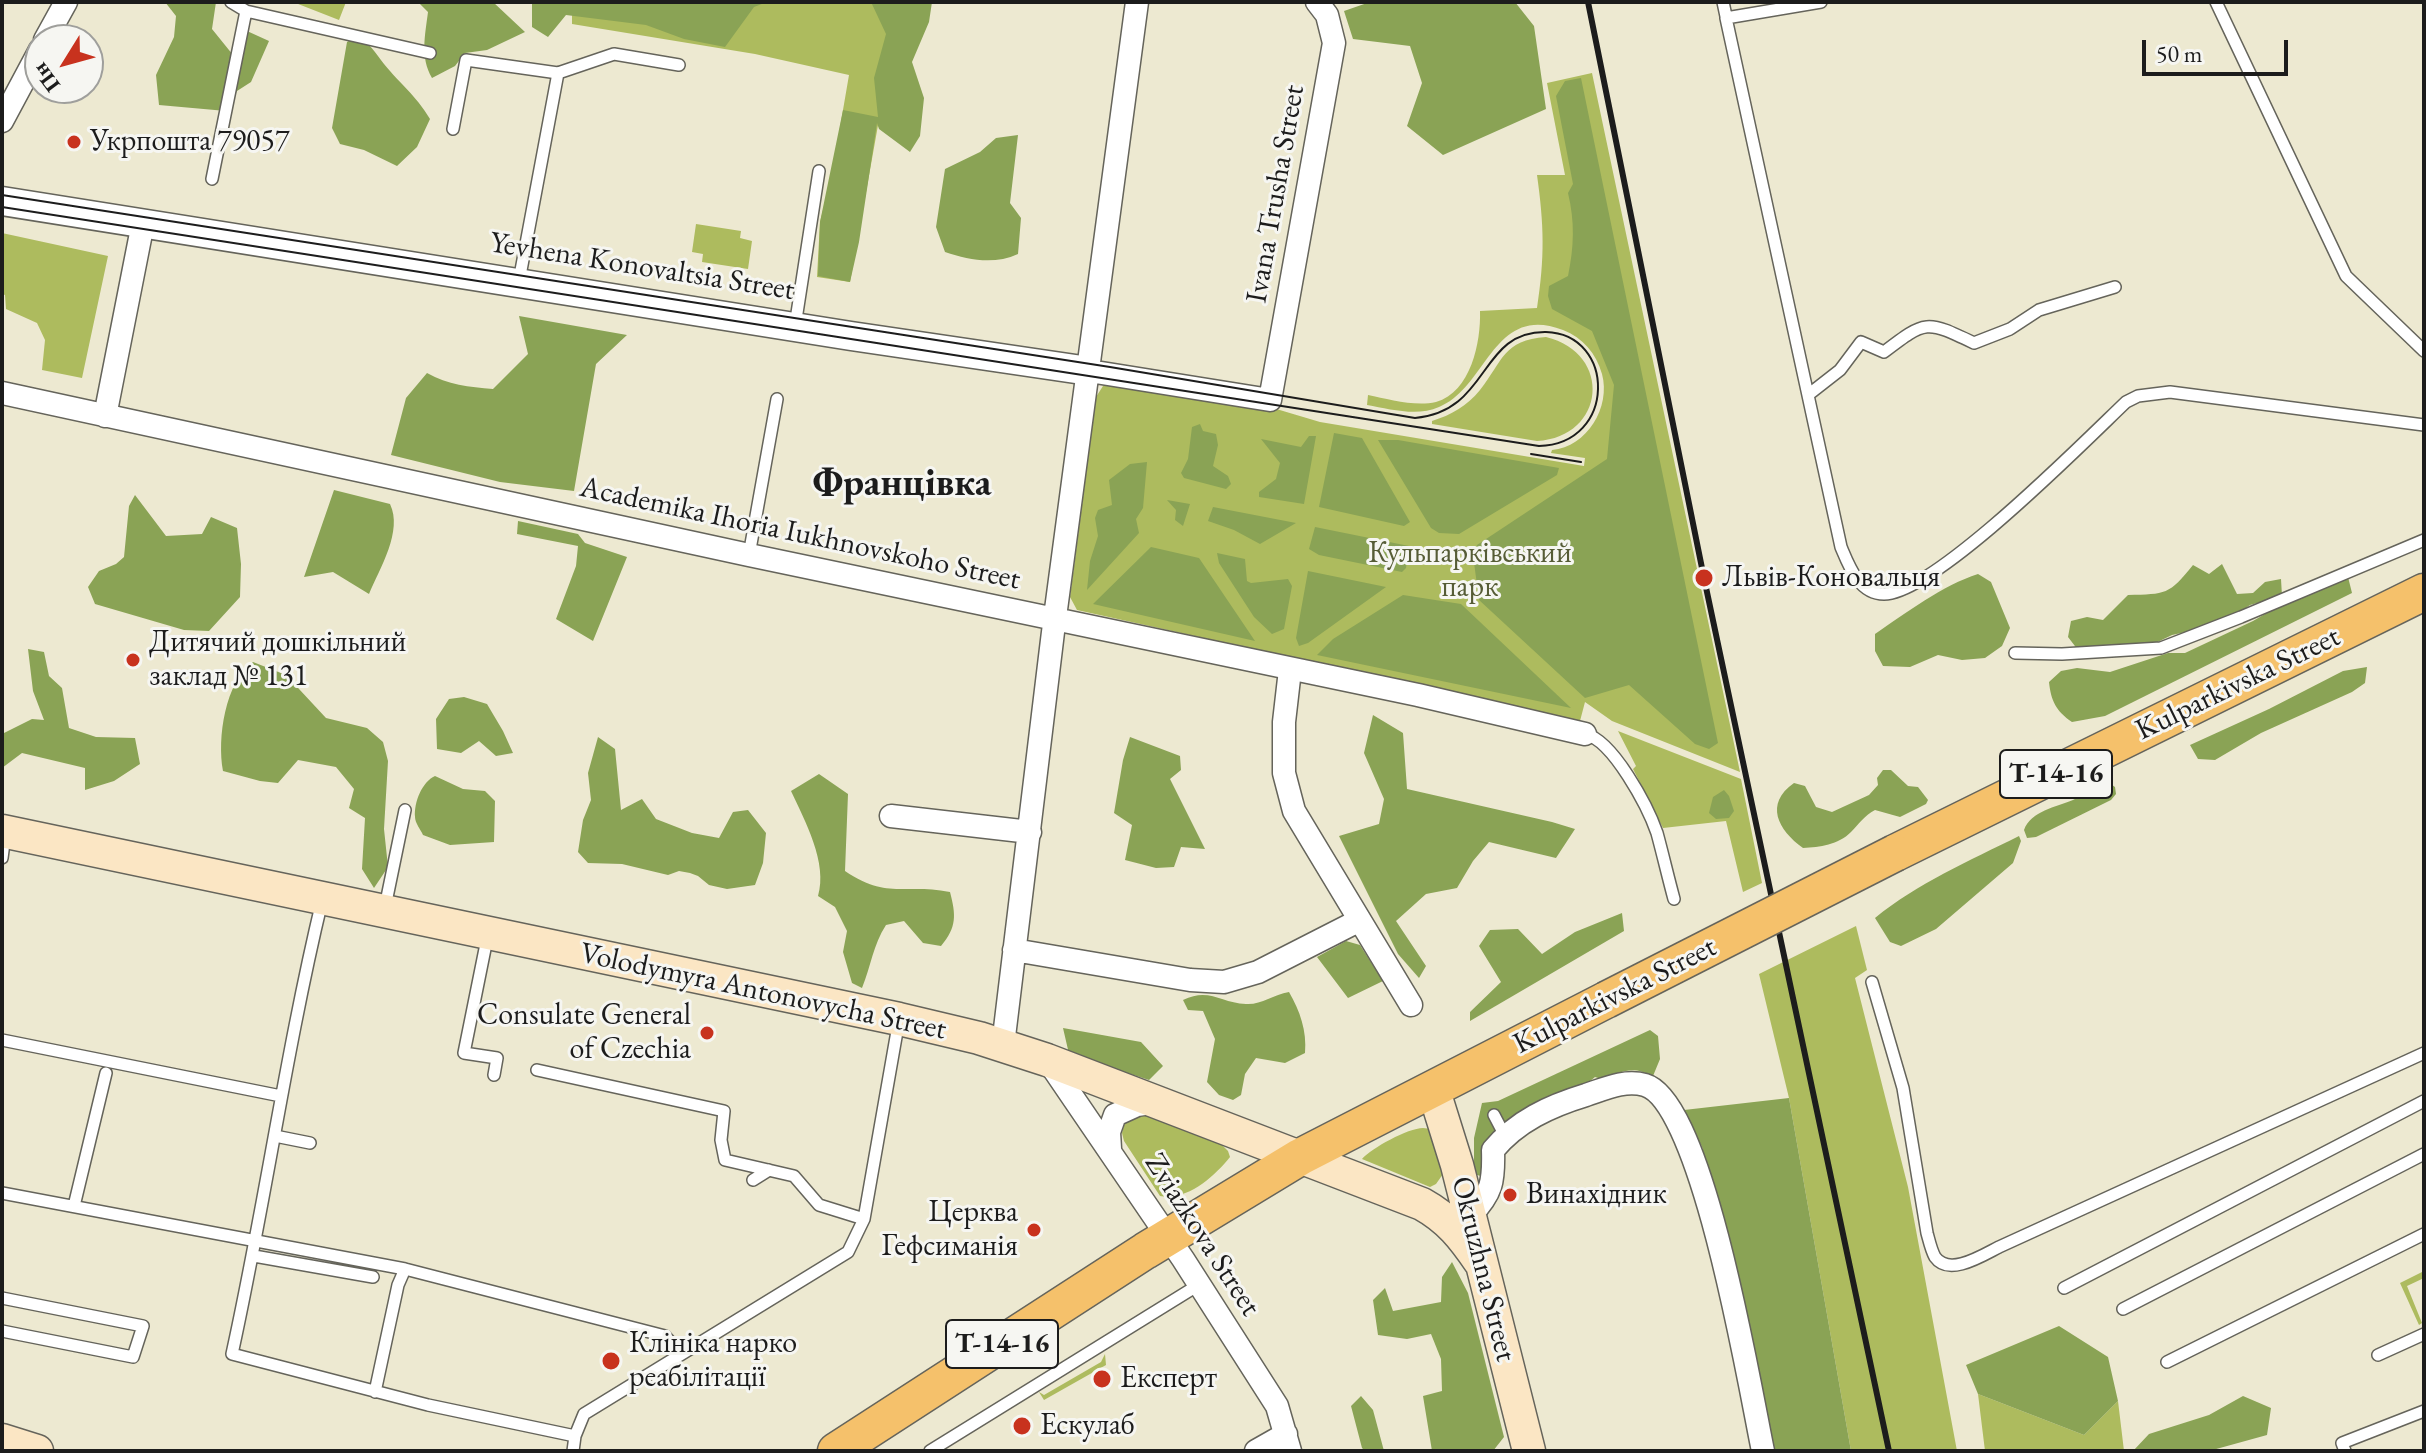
<!DOCTYPE html>
<html>
<head>
<meta charset="utf-8">
<style>
	body { margin:0 }
	#map { position:relative; width:2426px; height:1453px; overflow:hidden; background:#ede9d1; font-family:"EB Garamond",serif }
	canvas { display:block }
	.frame { position:absolute; inset:0; border:4px solid #1c1c1c; pointer-events:none }
	.north { position:absolute; left:24px; top:24px; width:80px; height:80px; box-sizing:border-box; background:#f6f6f2; border:2px solid #9f9f9c; border-radius:50%; rotate:233deg; font-size:22px; font-weight:700; line-height:32px; text-align:center; color:#1c1c1c }
	.north::after { content:''; display:block; margin:auto; width:28px; height:36px; background:#c8321e; clip-path:polygon(50% 0,100% 100%,50% 72%,0 100%) }
	.scale { position:absolute; left:2142px; top:40px; width:146px; height:36px; box-sizing:border-box; border:4px solid #1c1c1c; border-top:0; padding-left:10px; font-size:24px; line-height:28px; white-space:nowrap; color:#1c1c1c; -webkit-text-stroke:6px #f6f6f2; paint-order:stroke }
</style>
</head>
<body>
<div id="map">
<canvas width="2426" height="1453"></canvas>
<div class="frame"></div>
<div class="north">Пн</div>
<div class="scale">50 m</div>
</div>
<script>
const g = document.querySelector('canvas').getContext('2d');
g.lineJoin = 'round';
function paint(path, color) { g.fillStyle = color; g.fill(path, 'evenodd'); }
function stroke(path, color, width, dash) { g.strokeStyle = color; g.lineWidth = width; g.lineCap = dash ? 'butt' : 'round'; g.setLineDash(dash || []); g.stroke(path); }
function drawText(font, color, halo, rows, align = 'center') {
  g.font = font + ' "EB Garamond",serif'; g.lineWidth = 6; g.setLineDash([]); g.textBaseline = 'middle'; g.strokeStyle = halo; g.fillStyle = color; for (const [text, x, y, turn = 0] of rows) {
    g.save(); g.translate(x, y); g.rotate((+turn || 0) * Math.PI / 180); g.textAlign = isNaN(turn) ? turn : align; if (halo) g.strokeText(text, 0, 0); g.fillText(text, 0, 0); g.restore();
  }
}
const green = new Path2D(`
	M 293,2 L 346,2 L 339,20 Z
	M 572,2 L 900,2 L 850,282 L 817,277 L 820,222 L 832,174 L 849,75 L 755,54 L 572,24 Z
	M 1592,73 L 1740,772 L 1612,721 L 1585,702 L 1580,721 L 1077,610 L 1070,597 L 1096,397 L 1103,386 L 1110,383 L 1273,408 L 1320,422 L 1584,466 L 1585,458 L 1551,453 L 1552,450 C 1587,447 1611,407 1602,374 C 1596,353 1583,338 1563,330 C 1493,303 1487,388 1439,407 C 1417,417 1390,409 1367,405 L 1368,395 C 1388,399 1415,407 1436,402 C 1471,392 1481,342 1480,311 L 1537,308 C 1545,257 1544,225 1537,175 L 1565,175 L 1547,83 Z
	M 696,224 L 741,231 L 740,238 L 752,241 L 748,269 L 702,262 L 703,254 L 692,252 Z
	M 2,233 L 108,256 L 82,378 L 42,370 L 45,340 L 37,323 L 6,309 L 5,295 L 2,294 Z
	M 1546,337 C 1613,353 1606,437 1537,441 L 1432,424 L 1432,421 C 1451,415 1467,406 1480,390 C 1503,361 1503,340 1546,337 Z
	M 1618,731 L 1741,779 L 1762,883 L 1743,892 L 1726,821 L 1663,828 L 1633,769 L 1636,766 Z
	M 1856,926 L 1867,970 L 1855,978 L 1908,1187 L 1957,1451 L 1851,1451 L 1789,1098 L 1759,974 Z
	M 1140,1115 L 1150,1116 L 1220,1143 L 1228,1151 L 1230,1157 C 1214,1177 1187,1201 1160,1196 L 1124,1141 L 1122,1133 L 1125,1122 Z
	M 1423,1128 L 1431,1129 L 1443,1174 L 1436,1184 L 1430,1187 L 1362,1159 C 1372,1148 1408,1128 1423,1128 Z
	M 2424,1271 L 2424,1278 L 2407,1286 L 2422,1323 L 2419,1325 L 2400,1283 Z
	M 1105,1354 L 1106,1365 L 1044,1400 L 1039,1392 L 1044,1395 L 1101,1362 Z
	M 1978,1394 L 2084,1435 L 2118,1401 L 2124,1451 L 1985,1451 Z`);
const forest = new Path2D(`
	M 165,2 L 216,2 L 212,29 L 233,55 L 247,31 L 269,41 L 251,82 L 237,91 L 226,111 L 159,105 L 156,75 L 174,37 L 176,16 Z
	M 418,2 L 493,2 L 525,32 L 487,50 L 465,53 L 455,66 L 432,78 C 420,57 425,36 428,12 Z
	M 532,2 L 767,2 L 754,7 L 725,47 L 684,39 L 646,25 L 566,15 L 548,37 L 532,27 Z
	M 871,2 L 932,2 L 929,22 L 912,62 L 924,98 L 920,136 L 910,152 L 879,129 L 877,123 L 859,242 L 850,282 L 818,276 L 820,222 L 843,110 L 878,117 L 874,78 L 886,34 Z
	M 1370,2 L 1515,2 L 1534,26 L 1546,109 L 1443,155 L 1407,126 L 1422,83 L 1410,46 L 1353,39 L 1344,11 Z
	M 358,36 C 370,44 375,52 384,64 C 401,85 415,94 430,119 L 417,147 L 397,166 L 364,150 L 340,144 L 332,128 L 347,42 Z
	M 1581,78 L 1718,743 L 1709,749 L 1695,744 L 1629,685 L 1585,698 L 1479,600 L 1473,555 L 1477,545 L 1607,459 L 1614,385 L 1592,331 L 1552,309 L 1548,296 L 1549,286 L 1568,276 C 1574,247 1575,222 1568,193 L 1573,184 L 1556,96 L 1565,81 Z
	M 1018,135 L 1010,203 L 1021,218 L 1018,254 C 994,265 969,260 945,252 L 936,227 L 945,169 L 980,152 L 996,138 Z
	M 519,316 L 627,335 L 596,364 L 574,491 L 500,482 L 391,455 L 406,398 L 427,373 C 448,385 469,387 493,389 L 528,354 Z
	M 1200,424 L 1203,431 L 1216,434 L 1218,445 L 1213,466 L 1228,476 L 1231,484 L 1226,489 L 1184,478 L 1181,473 L 1188,459 L 1192,427 Z
	M 1334,433 L 1362,438 L 1410,522 L 1404,526 L 1319,507 Z
	M 1309,436 L 1316,436 L 1304,504 L 1259,497 L 1259,492 L 1276,479 L 1280,463 L 1261,439 L 1301,447 Z
	M 1378,440 L 1398,440 L 1559,468 L 1557,475 L 1459,534 L 1439,533 L 1431,528 Z
	M 1147,462 L 1143,508 L 1136,519 L 1139,533 L 1087,590 L 1090,561 L 1098,536 L 1095,518 L 1098,510 L 1112,505 L 1109,480 L 1130,464 Z
	M 334,490 L 390,504 C 403,531 380,568 369,594 L 333,572 L 304,577 Z
	M 135,495 L 166,536 L 202,534 L 211,517 L 237,528 L 241,564 L 240,597 L 209,631 L 184,630 L 95,604 L 88,587 L 99,571 L 116,564 L 124,557 L 129,506 Z
	M 1167,500 L 1190,504 L 1183,526 L 1175,520 L 1176,510 Z
	M 1213,507 L 1296,523 L 1260,544 L 1234,530 L 1208,521 Z
	M 518,521 L 578,534 L 585,543 L 627,557 L 593,641 L 556,619 L 576,566 L 578,546 L 517,534 Z
	M 1315,527 L 1409,546 L 1406,568 L 1402,572 L 1319,555 L 1309,549 Z
	M 1151,547 L 1199,558 L 1255,641 L 1093,604 Z
	M 1217,553 L 1245,559 L 1247,581 L 1251,583 L 1288,579 L 1292,586 L 1284,629 L 1272,634 L 1254,617 L 1219,563 Z
	M 2222,564 L 2237,594 L 2253,593 L 2265,582 L 2281,579 L 2282,596 L 2250,605 L 2223,624 L 2172,635 L 2141,650 L 2078,650 L 2068,637 L 2071,621 L 2087,617 L 2103,620 L 2128,595 C 2166,594 2169,595 2193,565 L 2209,574 Z
	M 1308,571 L 1386,587 L 1308,643 L 1299,646 L 1296,638 Z
	M 1978,574 L 1991,582 L 2010,628 L 2002,646 L 1985,658 L 1962,660 L 1938,655 L 1910,667 L 1883,666 L 1875,651 L 1875,634 C 1906,613 1943,585 1978,574 Z
	M 2332,575 L 2348,577 L 2352,593 L 2105,716 L 2072,722 C 2056,711 2051,701 2049,682 L 2061,671 L 2077,668 L 2110,672 L 2168,653 L 2185,653 L 2253,621 Z
	M 1403,595 L 1461,604 L 1571,708 L 1317,655 L 1333,639 Z
	M 28,649 L 44,652 L 49,676 L 62,688 L 69,728 L 96,737 L 135,738 L 140,764 L 114,781 L 85,790 L 85,768 L 22,753 L 2,768 L 2,734 L 32,719 L 44,720 L 33,691 Z
	M 253,662 L 286,675 L 326,718 L 367,728 L 383,742 L 388,761 L 384,829 L 388,867 L 374,888 L 362,869 L 365,818 L 349,808 L 354,789 L 336,767 L 298,760 L 278,783 L 260,781 L 223,771 C 217,738 225,682 253,662 Z
	M 2367,667 L 2365,683 L 2352,692 L 2261,733 L 2215,760 L 2198,759 L 2190,745 L 2269,709 L 2343,671 Z
	M 464,697 L 487,704 L 503,731 L 513,753 L 496,756 L 479,741 L 461,753 L 437,749 L 436,719 L 449,699 Z
	M 1373,715 L 1403,733 L 1407,789 L 1552,822 L 1575,829 L 1556,858 L 1489,842 L 1473,861 L 1457,888 L 1426,894 L 1396,921 L 1426,966 L 1419,978 L 1398,954 L 1339,836 L 1379,824 L 1384,799 L 1364,753 Z
	M 598,737 L 615,749 L 621,810 L 642,799 L 656,819 L 692,833 L 719,838 L 733,812 L 748,810 L 766,833 L 763,863 L 755,885 L 727,889 L 709,885 L 698,876 L 690,873 L 679,871 L 668,875 L 622,864 L 588,863 L 578,852 L 583,820 L 591,800 L 588,773 Z
	M 1130,737 L 1180,756 L 1181,770 L 1170,779 L 1205,849 L 1181,847 L 1174,867 L 1156,868 L 1125,860 L 1132,825 L 1114,813 L 1123,760 Z
	M 1883,770 L 1891,770 L 1908,786 L 1918,787 L 1928,800 L 1926,804 L 1900,817 L 1875,810 C 1864,816 1859,824 1851,832 C 1838,845 1820,847 1803,848 C 1778,830 1764,804 1794,783 L 1805,786 L 1816,807 L 1832,812 L 1869,795 L 1878,785 L 1877,778 Z
	M 819,774 L 848,794 L 845,871 C 888,900 905,883 950,892 C 956,915 957,927 941,946 L 923,943 L 904,921 L 886,925 C 873,945 871,966 862,988 L 852,983 L 843,952 L 847,931 L 835,907 L 818,896 C 828,863 805,821 791,791 Z
	M 435,776 L 463,789 L 485,791 L 495,801 L 494,842 L 450,845 L 423,835 C 421,830 415,823 415,817 C 414,802 422,782 435,776 Z
	M 2108,782 L 2115,787 L 2116,794 L 2111,800 L 2036,837 L 2027,838 L 2024,830 C 2031,811 2056,807 2073,800 C 2085,794 2095,787 2108,782 Z
	M 1724,790 L 1729,796 L 1734,811 L 1729,818 L 1716,819 L 1709,813 L 1713,797 Z
	M 2019,836 L 2021,841 L 2013,863 L 1936,929 L 1901,946 L 1890,942 L 1875,918 C 1918,883 1969,861 2019,836 Z
	M 1622,913 L 1624,931 L 1470,1021 L 1470,1012 L 1501,982 L 1479,946 L 1490,930 L 1518,929 L 1542,954 L 1575,932 Z
	M 1346,941 L 1360,945 L 1383,981 L 1348,998 L 1317,957 Z
	M 1289,992 C 1300,1011 1307,1031 1305,1053 L 1285,1063 L 1256,1058 L 1245,1074 L 1241,1095 L 1233,1100 L 1219,1095 L 1207,1082 L 1215,1039 L 1203,1011 L 1188,1010 L 1183,1000 C 1209,987 1221,1003 1246,1004 C 1261,1005 1273,995 1289,992 Z
	M 1063,1028 L 1141,1042 L 1163,1066 L 1149,1080 L 1069,1054 Z
	M 1650,1030 L 1658,1036 L 1660,1059 L 1653,1076 C 1633,1066 1623,1070 1604,1080 L 1595,1077 L 1549,1115 L 1505,1136 L 1487,1178 L 1474,1174 L 1474,1138 L 1482,1103 L 1498,1101 Z
	M 1789,1098 L 1851,1451 L 1773,1451 L 1740,1291 L 1702,1147 L 1684,1110 Z
	M 1452,1262 L 1468,1293 L 1504,1437 L 1493,1451 L 1432,1451 L 1423,1396 L 1442,1391 L 1441,1359 L 1431,1334 L 1407,1339 L 1378,1335 L 1373,1300 L 1385,1288 L 1393,1311 L 1441,1302 L 1442,1277 Z
	M 2059,1326 L 2108,1357 L 2118,1401 L 2084,1435 L 1978,1394 L 1966,1365 Z
	M 1361,1396 L 1373,1410 L 1384,1451 L 1365,1451 L 1362,1448 L 1351,1406 Z
	M 2243,1396 L 2271,1408 L 2267,1435 L 2209,1451 L 2133,1451 L 2149,1434 L 2209,1415 Z`);
const service = new Path2D(`
	M 1723,2 L 1727,21
	M 1821,2 L 1726,18 L 1841,547 C 1849,566 1859,594 1884,594 C 1934,594 2085,441 2126,402 L 2138,396 L 2170,392 L 2424,425
	M 2216,2 L 2346,276 L 2424,351
	M 246,11 L 430,53
	M 453,129 L 466,60 L 558,73 L 614,54 L 679,65
	M 212,179 L 246,11 L 231,2
	M 519,281 L 558,73
	M 795,326 L 819,171
	M 1808,395 L 1840,370 L 1861,342 L 1884,352 C 1926,320 1926,320 1974,343 L 2010,329 L 2039,310 L 2115,287
	M 749,555 L 777,399
	M 2015,653 L 2062,654 L 2161,648 L 2241,617 L 2424,540
	M 1585,734 C 1613,740 1648,807 1657,833 C 1663,855 1668,877 1674,899
	M 2,858 L 5,835
	M 322,901 C 286,1051 265,1204 232,1354 L 428,1405 L 575,1436
	M 385,907 L 405,810
	M 488,934 L 464,1053 L 497,1058 L 494,1075
	M 1872,982 L 1903,1088 L 1927,1233 C 1929,1240 1931,1250 1935,1257 C 1949,1277 1983,1255 1999,1247 L 2424,1053
	M 2,1040 L 281,1096
	M 537,1070 L 724,1111 L 721,1140 L 725,1160 L 794,1176 L 819,1205 L 864,1219
	M 1494,1115 L 1505,1136
	M 275,1136 L 310,1143
	M 753,1180 L 769,1170
	M 2,1193 L 405,1269 L 665,1336 L 681,1354
	M 74,1206 L 106,1073
	M 254,1256 L 373,1277
	M 2064,1288 L 2424,1101
	M 2,1298 L 143,1326 L 133,1357 L 2,1331
	M 2123,1309 L 2424,1154
	M 2378,1355 L 2424,1334
	M 2167,1362 L 2424,1234
	M 375,1392 L 398,1285 L 405,1269
	M 573,1451 L 575,1436 L 584,1414 L 848,1252 L 864,1219 L 899,1020
	M 930,1451 L 1200,1284
	M 2345,1451 L 2342,1443 L 2424,1411`);
const minor = new Path2D(`
	M 45,40 L 66,2
	M 2,121 L 40,50
	M 1089,371 L 1270,400 L 1334,43 L 1327,15 L 1317,2
	M 2,393 L 749,555 L 1418,695 L 1585,734
	M 105,416 L 143,223
	M 1290,670 L 1284,722 L 1284,773 L 1294,811 L 1411,1005
	M 891,816 L 1030,832
	M 1014,950 L 1190,980 L 1224,982 L 1258,972 L 1358,921
	M 1003,1045 L 1053,632 L 1137,2
	M 1048,1061 L 1183,1259 L 1277,1406 L 1290,1451
	M 1110,1149 L 1109,1132 L 1115,1115 L 1137,1105 L 1158,1102
	M 1470,1216 C 1492,1193 1494,1182 1493,1150 C 1517,1121 1550,1106 1586,1095 C 1604,1089 1625,1079 1645,1085 C 1703,1102 1750,1389 1763,1451
	M 1256,1451 L 1286,1434`);
const tertiary = new Path2D(`
	M 2,201 L 851,336 L 1089,371`);
const secondary = new Path2D(`
	M 2,831 L 899,1019 L 979,1038 L 1047,1060 L 1422,1204 C 1449,1219 1463,1237 1480,1262
	M 1433,1088 L 1457,1165 L 1529,1451
	M 2,1440 L 37,1451`);
const primary = new Path2D(`
	M 1895,853 L 2424,592
	M 836,1451 L 1145,1251 L 1300,1157 L 1606,1000`);
const tram = new Path2D(`
	M 2,195 L 1110,367 L 1415,418 C 1491,411 1478,331 1546,332 C 1616,334 1617,444 1539,446 L 2,207
	M 1531,454 L 1581,462`);
const rail = new Path2D(`
	M 1588,2 L 1704,578 L 1889,1451`);
const primaryBridge = new Path2D(`
	M 1606,1000 L 1895,853`);
const markers = [
	[74,142,8,"#c8321e"],
	[1704,578,10,"#c8321e"],
	[133,660,8,"#c8321e"],
	[707,1033,8,"#c8321e"],
	[1510,1195,8,"#c8321e"],
	[1034,1230,8,"#c8321e"],
	[611,1361,10,"#c8321e"],
	[1102,1379,10,"#c8321e"],
	[1022,1426,10,"#c8321e"]
];
const shields = [
	[2056,774,112],
	[1002,1344,112]
];
const shieldNames = [
	["Т-14-16",2056,774],
	["Т-14-16",1002,1344]
];
const poiNames = [
	["Укрпошта 79057",90,142],
	["Львів-Коновальця",1722,578],
	["Дитячий дошкільний",149,643],
	["заклад № 131",149,677],
	["Consulate General",691,1016,"right"],
	["of Czechia",691,1050,"right"],
	["Винахідник",1526,1195],
	["Церква",1018,1213,"right"],
	["Гефсиманія",1018,1247,"right"],
	["Клініка нарко",629,1344],
	["реабілітації",629,1378],
	["Експерт",1120,1379],
	["Ескулаб",1040,1426]
];
const streetNames = [
	["Ivana Trusha Street",1276,194,-80],
	["Yevhena Konovaltsia Street",642,267,9],
	["Academika Ihoria Iukhnovskoho Street",800,534,12],
	["Kulparkivska Street",2238,684,-26],
	["Volodymyra Antonovycha Street",763,992,12],
	["Kulparkivska Street",1615,996,-27],
	["Zviazkova Street",1202,1235,57],
	["Okruzhna Street",1483,1269,76]
];
const parkNames = [
	["Кульпарківський",1470,554],
	["парк",1470,588]
];
const districtNames = [
	["Францівка",902,485]
];
paint(green, '#adbb5e');
paint(forest, '#8aa355');
stroke(service, '#65645b', 14);
stroke(minor, '#65645b', 25);
stroke(tertiary, '#65645b', 31);
stroke(secondary, '#65645b', 35);
stroke(primary, '#65645b', 39);
stroke(service, '#fff', 11);
stroke(minor, '#fff', 22);
stroke(tertiary, '#fff', 28);
stroke(secondary, '#fbe6c4', 32);
stroke(primary, '#f5c16b', 36);
stroke(tram, '#1c1c1c', 2);
stroke(rail, '#1c1c1c', 6);
stroke(primaryBridge, '#65645b', 39, []);
stroke(primaryBridge, '#f5c16b', 36);
for (const [x, y, r, color] of markers) { const dot = new Path2D(); dot.arc(x, y, r, 0, 2 * Math.PI); g.fillStyle = color; g.fill(dot); stroke(dot, '#f6f6f2', 3); }
for (const [x, y, w] of shields) { const box = new Path2D(); box.roundRect(x - w / 2, y - 24, w, 48, 6); g.fillStyle = '#f6f6f2'; g.fill(box); stroke(box, '#1c1c1c', 2); }
drawText('bold 28px', '#1c1c1c', null, shieldNames);
drawText('30px', '#1c1c1c', '#f6f6f2', poiNames, 'left');
drawText('30px', '#1c1c1c', '#f6f6f2', streetNames);
drawText('30px', '#565c36', '#f6f6f2', parkNames);
drawText('bold 38px', '#1c1c1c', '#f6f6f2', districtNames);
</script>
</body>
</html>
